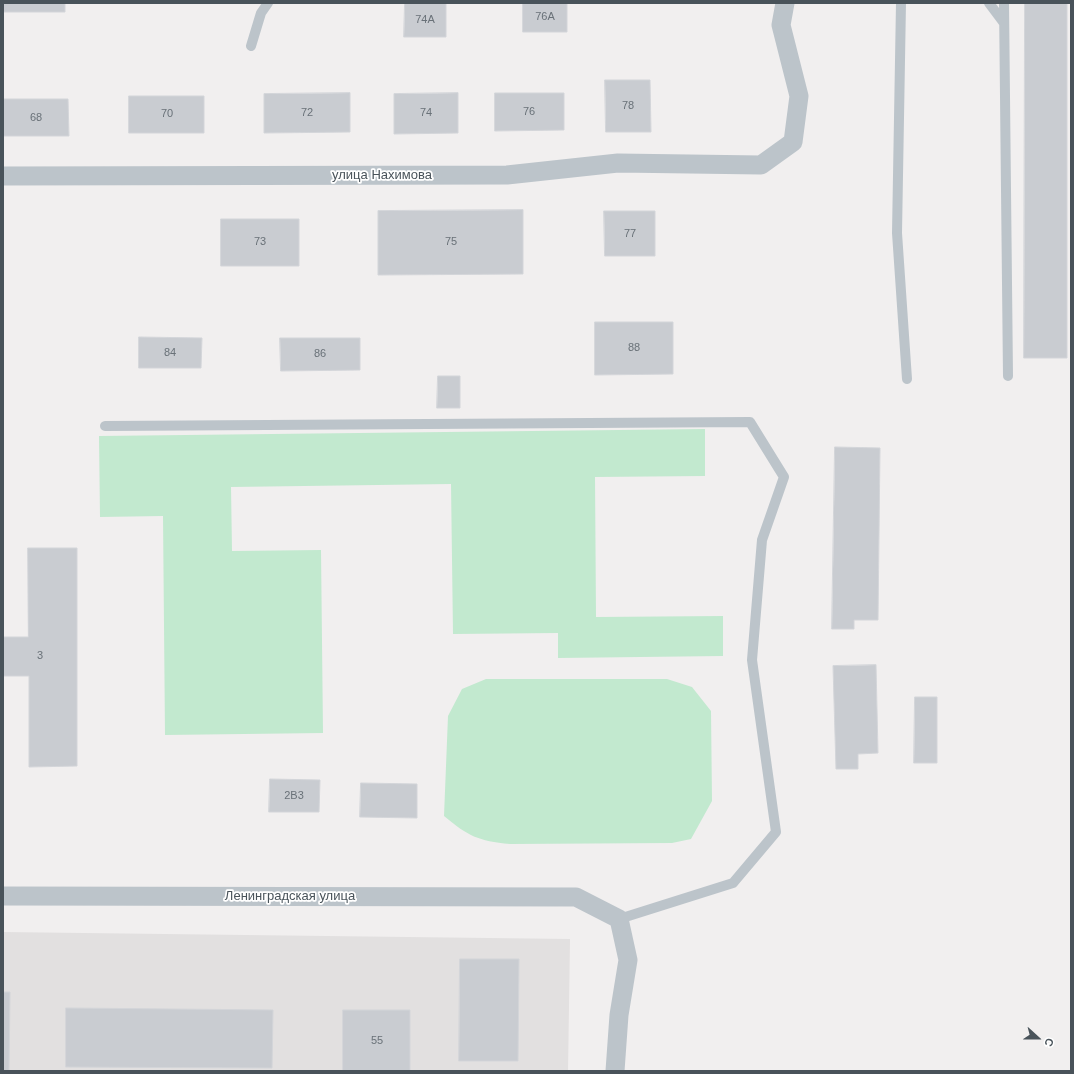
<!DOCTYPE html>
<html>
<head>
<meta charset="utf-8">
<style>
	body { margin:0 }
	#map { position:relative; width:1074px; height:1074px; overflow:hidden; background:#f1efef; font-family:Arial,sans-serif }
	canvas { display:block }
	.frame { position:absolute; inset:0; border:4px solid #49535a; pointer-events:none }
	.north { position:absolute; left:1018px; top:1018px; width:40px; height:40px; -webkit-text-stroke:3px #fff; paint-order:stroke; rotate:111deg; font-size:11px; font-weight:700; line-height:16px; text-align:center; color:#49535a }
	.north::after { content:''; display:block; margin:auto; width:14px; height:18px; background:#49535a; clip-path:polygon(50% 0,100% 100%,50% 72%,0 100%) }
</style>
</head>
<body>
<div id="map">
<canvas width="1074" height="1074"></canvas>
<div class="frame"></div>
<div class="north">С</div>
</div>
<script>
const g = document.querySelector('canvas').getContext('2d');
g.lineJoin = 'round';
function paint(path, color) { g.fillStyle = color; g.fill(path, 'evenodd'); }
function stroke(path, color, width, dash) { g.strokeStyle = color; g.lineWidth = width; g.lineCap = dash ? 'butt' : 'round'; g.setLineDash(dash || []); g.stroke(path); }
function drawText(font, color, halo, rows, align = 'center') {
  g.font = font + ' Arial,sans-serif'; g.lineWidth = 3.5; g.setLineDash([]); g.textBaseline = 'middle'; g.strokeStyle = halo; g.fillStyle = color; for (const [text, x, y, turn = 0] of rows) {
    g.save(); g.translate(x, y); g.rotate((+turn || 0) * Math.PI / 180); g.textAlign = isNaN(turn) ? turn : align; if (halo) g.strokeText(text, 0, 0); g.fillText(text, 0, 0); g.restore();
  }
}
const education = new Path2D(`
	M 3,932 L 570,939 L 568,1071 L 3,1071 Z`);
const green = new Path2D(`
	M 705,429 L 705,476 L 595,477 L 596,617 L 723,616 L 723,656 L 558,658 L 558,633 L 453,634 L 451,484 L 231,487 L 232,551 L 321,550 L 323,733 L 165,735 L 163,516 L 100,517 L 99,436 Z
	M 486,679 L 667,679 L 692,687 L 711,711 L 712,801 L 691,839 L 672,843 L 510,844 C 478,841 468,836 444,816 L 448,716 L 462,689 Z`);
const building = new Path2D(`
	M 3,3 L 65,3 L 65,12 L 3,12 Z
	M 405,3 L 446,3 L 446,37 L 404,37 Z
	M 523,3 L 567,3 L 567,32 L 523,32 Z
	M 1025,3 L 1067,3 L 1067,358 L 1024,358 Z
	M 605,80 L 650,80 L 651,132 L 606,132 Z
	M 350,93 L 350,132 L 264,133 L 264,94 Z
	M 458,93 L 458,133 L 394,134 L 394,94 Z
	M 495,93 L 564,93 L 564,130 L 495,131 Z
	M 129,96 L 204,96 L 204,133 L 129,133 Z
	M 3,99 L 68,99 L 69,136 L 3,136 Z
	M 523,210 L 523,274 L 378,275 L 378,211 Z
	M 604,211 L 655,211 L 655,256 L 605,256 Z
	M 221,219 L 299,219 L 299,266 L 221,266 Z
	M 595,322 L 673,322 L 673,374 L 595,375 Z
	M 139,337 L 202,338 L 201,368 L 139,368 Z
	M 280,338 L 360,338 L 360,370 L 281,371 Z
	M 438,376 L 460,376 L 460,408 L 437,408 Z
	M 835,447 L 880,448 L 878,620 L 854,620 L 854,629 L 832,629 Z
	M 28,548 L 77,548 L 77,766 L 29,767 L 29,676 L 3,676 L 3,637 L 28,637 Z
	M 876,665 L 878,753 L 858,754 L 858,769 L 836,769 L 833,666 Z
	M 915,697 L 937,697 L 937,763 L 914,763 Z
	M 270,779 L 320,780 L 319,812 L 269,812 Z
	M 361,783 L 417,784 L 417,818 L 360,817 Z
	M 460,959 L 519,959 L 518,1061 L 459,1061 Z
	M 3,992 L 10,992 L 9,1071 L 3,1071 Z
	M 66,1008 L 273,1010 L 272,1068 L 66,1067 Z
	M 343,1010 L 410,1010 L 410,1071 L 343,1071 Z`);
const service = new Path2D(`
	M 901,3 L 897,233 L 907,379
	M 989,3 L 1004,23
	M 1004,3 L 1008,376
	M 251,46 L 261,13 L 268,3
	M 105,426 L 750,422 L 784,477 L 762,540 L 752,660 L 776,832 L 733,883 L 619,919`);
const minor = new Path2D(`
	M 3,176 L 507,175 L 618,163 L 761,165 L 793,142 L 799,96 L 781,25 L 785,3
	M 3,896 L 576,897 L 619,919 L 628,960 L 619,1015 L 615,1071`);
const numberNames = [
	["76А",545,17],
	["74А",425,20],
	["78",628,106],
	["76",529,112],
	["72",307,113],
	["74",426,113],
	["70",167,114],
	["68",36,118],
	["77",630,234],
	["73",260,242],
	["75",451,242],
	["88",634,348],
	["84",170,353],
	["86",320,354],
	["3",40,656],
	["2В3",294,796],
	["55",377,1041]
];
const streetNames = [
	["улица Нахимова",382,175],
	["Ленинградская улица",290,896]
];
paint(education, '#e2e0e0');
paint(green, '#c2e9cf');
paint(building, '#c9ccd1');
stroke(building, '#d3d5d9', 1);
stroke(service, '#bcc4ca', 10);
stroke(minor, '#bcc4ca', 19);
drawText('11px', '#697178', null, numberNames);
drawText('13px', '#49535a', '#fff', streetNames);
</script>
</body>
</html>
